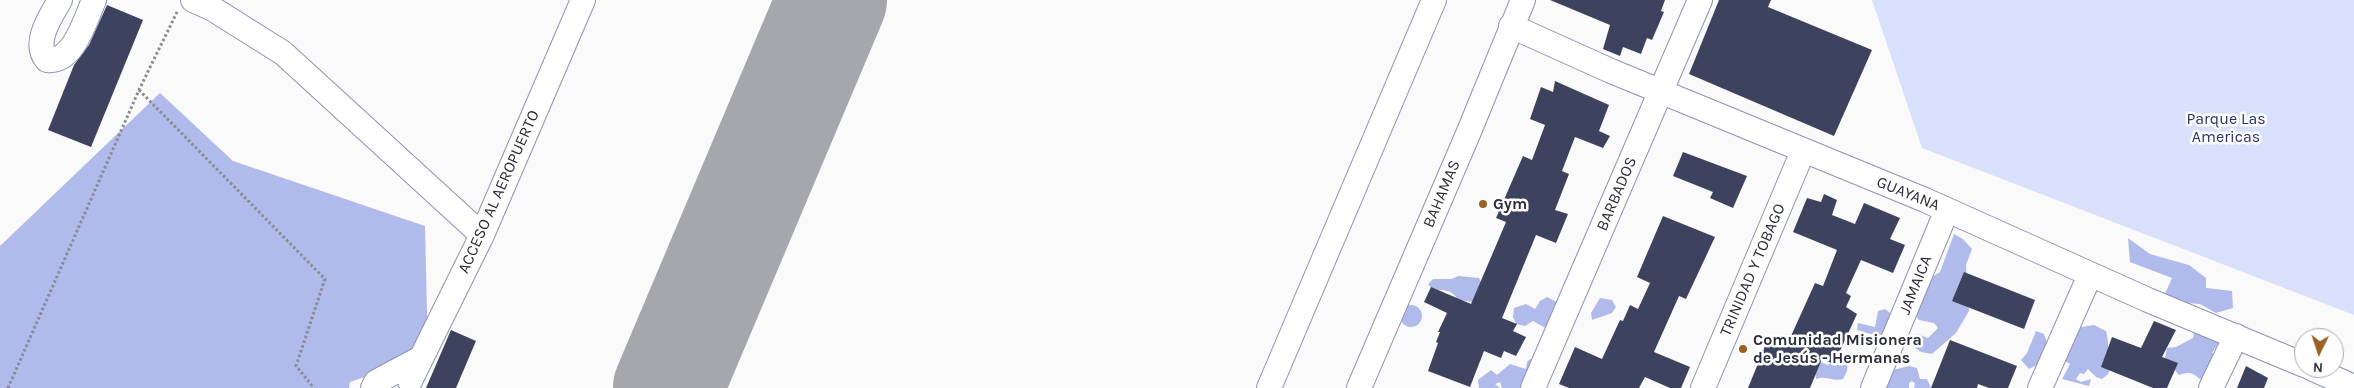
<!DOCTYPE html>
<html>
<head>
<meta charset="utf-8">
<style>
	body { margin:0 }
	#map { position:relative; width:2354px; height:388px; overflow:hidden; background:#fafafa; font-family:Karla,sans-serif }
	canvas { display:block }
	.north { position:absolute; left:2294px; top:328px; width:50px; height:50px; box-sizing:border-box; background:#fff; border:1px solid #aaabb0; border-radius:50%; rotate:184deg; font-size:14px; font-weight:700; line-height:20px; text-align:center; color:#2a2d39 }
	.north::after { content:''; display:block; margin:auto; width:18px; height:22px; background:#9b6120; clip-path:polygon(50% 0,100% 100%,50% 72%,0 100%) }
</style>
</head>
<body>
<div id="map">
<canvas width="2354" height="388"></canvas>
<div class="north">N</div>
</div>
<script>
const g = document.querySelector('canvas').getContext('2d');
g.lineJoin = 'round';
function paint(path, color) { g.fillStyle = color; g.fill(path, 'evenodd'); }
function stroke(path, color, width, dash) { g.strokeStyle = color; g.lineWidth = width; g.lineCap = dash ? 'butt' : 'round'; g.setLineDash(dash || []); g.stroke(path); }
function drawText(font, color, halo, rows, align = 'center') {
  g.font = font + ' Karla,sans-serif'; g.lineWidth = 5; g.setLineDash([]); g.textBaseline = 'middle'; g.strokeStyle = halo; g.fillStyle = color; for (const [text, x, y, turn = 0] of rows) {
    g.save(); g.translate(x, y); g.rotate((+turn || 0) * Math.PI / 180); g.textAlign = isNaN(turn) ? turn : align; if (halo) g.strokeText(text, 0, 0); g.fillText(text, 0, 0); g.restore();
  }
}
const green = new Path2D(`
	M 1872,0 L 2354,0 L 2354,315 L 1922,148 Z`);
const forest = new Path2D(`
	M 160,93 L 233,161 L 425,226 L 428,355 L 350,382 L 349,388 L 0,388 L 0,246 Z
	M 1954,234 L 1963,239 L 1972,249 L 1966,265 L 1969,311 L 1956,333 L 1932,354 L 1921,352 L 1915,348 L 1917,334 L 1928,338 L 1938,328 L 1934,323 L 1919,320 L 1908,306 L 1916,287 L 1940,272 Z
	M 2128,238 L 2150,254 L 2189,265 L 2206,278 L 2206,288 L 2232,291 L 2233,308 L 2216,313 L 2200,304 L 2172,302 L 2164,296 L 2172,278 L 2130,262 Z
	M 1459,276 L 1479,278 L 1482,284 L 1473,302 L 1458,300 C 1452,289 1443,290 1433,290 L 1428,284 L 1433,279 L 1451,279 Z
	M 1547,297 L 1559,303 L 1549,330 L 1533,321 L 1525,326 L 1516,324 L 1513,317 L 1514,308 L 1526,304 L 1535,309 L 1540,301 Z
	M 1600,298 L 1612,300 L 1616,307 L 1612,313 L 1592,320 L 1591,313 Z
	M1400 316a11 11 0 1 1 22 0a11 11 0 1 1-22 0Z
	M 1885,309 L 1894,316 L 1884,338 L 1857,330 L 1858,323 L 1875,327 L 1878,311 Z
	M 2094,325 L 2106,331 C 2110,343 2106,353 2112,365 L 2108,374 L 2102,379 L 2096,377 L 2088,369 L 2084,374 L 2080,373 L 2076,379 L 2081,382 L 2091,379 L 2089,386 L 2062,379 L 2070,364 L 2062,359 L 2075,328 Z
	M 2195,328 L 2227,344 L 2218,344 L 2212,353 L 2224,352 L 2216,376 L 2200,379 C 2192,372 2188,372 2179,375 L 2165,358 L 2167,348 L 2176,347 L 2193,338 Z
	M 2036,331 L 2044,334 L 2048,345 L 2046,350 L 2042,350 L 2045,361 L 2029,369 L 2021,360 L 2027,353 Z
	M 1837,358 L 1848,359 L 1847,371 L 1843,379 C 1833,382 1826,375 1816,379 L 1813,359 L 1828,365 Z
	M 1530,359 L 1540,362 L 1521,388 L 1502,388 L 1500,382 L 1495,384 L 1500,388 L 1479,388 L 1478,380 L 1491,370 L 1497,375 L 1510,364 L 1526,369 L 1527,362 Z
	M 1909,366 L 1917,368 L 1920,379 L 1927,379 L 1931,388 L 1914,388 L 1915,383 L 1912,381 L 1909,383 L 1909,388 L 1886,388 L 1886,384 L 1893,370 Z`);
const taxiway = new Path2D(`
	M 677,368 L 686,388`);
const runway = new Path2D(`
	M 668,388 L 832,0`);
const building = new Path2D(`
	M 1550,0 L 1665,0 L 1661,11 L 1664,12 L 1652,40 L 1647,38 L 1641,54 L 1623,47 L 1620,56 L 1603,49 L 1610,25 Z
	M 1719,0 L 1771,0 L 1768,7 L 1872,50 L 1834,136 L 1689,74 Z
	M 107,5 L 143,20 L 91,147 L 48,130 L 74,65 L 89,45 Z
	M 1555,81 L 1609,105 L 1599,131 L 1610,136 L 1603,148 L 1575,137 L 1562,171 L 1569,174 L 1555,210 L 1568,214 L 1556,243 L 1536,235 L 1502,318 L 1517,324 L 1513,331 L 1526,337 L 1516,356 L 1504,351 L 1501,358 L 1484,351 L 1470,387 L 1428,371 L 1438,343 L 1436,342 L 1440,332 L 1438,332 L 1447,313 L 1424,302 L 1431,287 L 1471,304 L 1506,222 L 1496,218 L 1523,156 L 1532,160 L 1545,125 L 1530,119 L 1541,87 L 1553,92 Z
	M 1683,152 L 1747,176 L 1733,208 L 1710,198 L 1713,192 L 1673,176 Z
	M 1824,194 L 1837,200 L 1832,215 L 1855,224 L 1864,203 L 1900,218 L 1890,239 L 1905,245 L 1893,273 L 1861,260 L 1846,293 L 1851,296 L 1846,307 L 1857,314 L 1834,364 L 1822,359 L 1810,388 L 1748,388 L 1768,339 L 1786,347 L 1815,283 L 1823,286 L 1837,250 L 1793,232 L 1807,198 L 1821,202 Z
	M 1663,216 L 1715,237 L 1686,299 L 1679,296 L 1654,352 L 1690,367 L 1681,388 L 1670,388 L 1645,377 L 1639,388 L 1569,388 L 1559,384 L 1575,347 L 1602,359 L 1620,320 L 1623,321 L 1630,305 L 1638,309 L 1650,283 L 1637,277 Z
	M 1964,272 L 2035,300 L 2024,329 L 1952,301 Z
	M 2154,321 L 2176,330 L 2162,357 L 2178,363 L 2167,388 L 2153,388 L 2101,367 L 2112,337 L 2141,348 Z
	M 451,330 L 476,341 L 456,388 L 426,388 Z
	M 1950,340 L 2017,366 L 2008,388 L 1989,388 L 1978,384 L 1977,388 L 1931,388 Z
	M 2246,366 L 2268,378 L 2264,388 L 2237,388 Z`);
const path = new Path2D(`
	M 139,90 L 325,279 L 296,366 L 314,388
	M 8,388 L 139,90 L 178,10`);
const minor = new Path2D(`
	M 60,0 C 51,16 32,43 47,60 C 74,63 85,20 94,0
	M 193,0 L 213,9 L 283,53 L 482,235
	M 1511,26 L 1611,71 L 1925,200 L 2148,300 L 2304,365
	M 2311,368 L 2354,387
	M 410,381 L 482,235 L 583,0
	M 373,388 L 376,382 L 421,358
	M 1269,388 L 1434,0
	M 1359,388 L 1468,134 L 1523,0
	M 1533,388 L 1700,0
	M 1703,388 L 1803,151
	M 1873,388 L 1947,210
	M 2040,388 L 2090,275
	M 2211,388 L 2236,336`);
const markers = [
	[1483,204,5,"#9b6120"],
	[1743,349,5,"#9b6120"]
];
const parkNames = [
	["Parque Las",2226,119],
	["Americas",2226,137]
];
const streetNames = [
	["ACCESO AL AEROPUERTO",499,192,-66],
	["BAHAMAS",1442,194,-67],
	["BARBADOS",1617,194,-67],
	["GUAYANA",1908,194,22],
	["TRINIDAD Y TOBAGO",1753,270,-67],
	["JAMAICA",1916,285,-68]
];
const poiNames = [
	["Gym",1493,204],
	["Comunidad Misionera",1753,340],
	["de Jesús - Hermanas",1753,358]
];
paint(green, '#d9e0fb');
paint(forest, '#b0bbec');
stroke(taxiway, '#a6a7ac', 44);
stroke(runway, '#a6a7ac', 110);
paint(building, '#3d435e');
stroke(minor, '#8c93b2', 26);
stroke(path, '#898b91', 3, [2.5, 2.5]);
stroke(minor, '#fff', 24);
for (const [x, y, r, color] of markers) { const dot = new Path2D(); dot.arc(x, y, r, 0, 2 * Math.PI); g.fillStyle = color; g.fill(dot); stroke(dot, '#fff', 2); }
drawText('16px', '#2a316b', '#fff', parkNames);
drawText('16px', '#2a2d39', '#fff', streetNames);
drawText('bold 16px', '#2a2d39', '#fff', poiNames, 'left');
</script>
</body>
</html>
